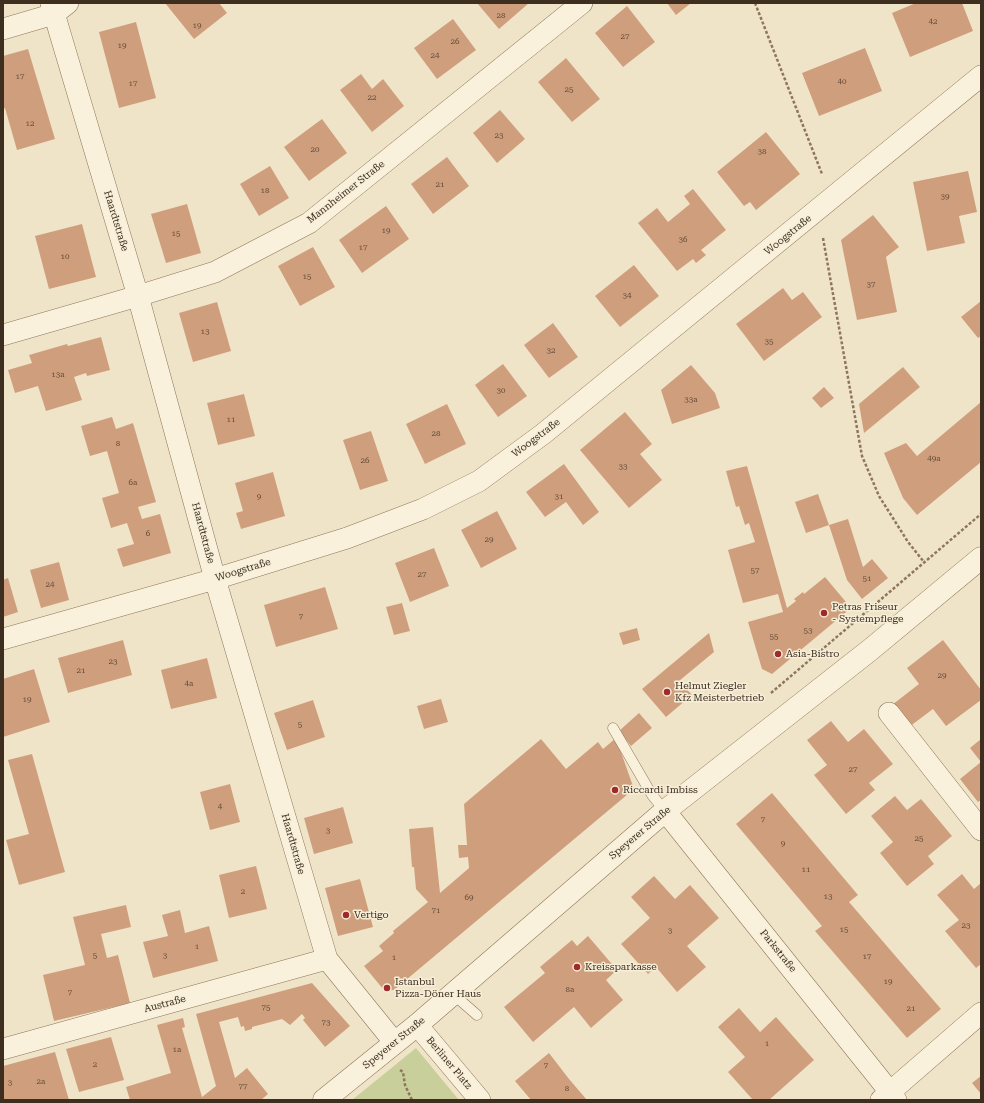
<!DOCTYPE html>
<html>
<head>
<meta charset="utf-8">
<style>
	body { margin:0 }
	#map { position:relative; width:984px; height:1103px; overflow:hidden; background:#f0e4c8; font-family:"Roboto Serif",serif }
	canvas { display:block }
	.frame { position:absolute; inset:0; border:4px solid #3d2e20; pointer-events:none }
</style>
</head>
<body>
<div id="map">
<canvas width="984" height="1103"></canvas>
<div class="frame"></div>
</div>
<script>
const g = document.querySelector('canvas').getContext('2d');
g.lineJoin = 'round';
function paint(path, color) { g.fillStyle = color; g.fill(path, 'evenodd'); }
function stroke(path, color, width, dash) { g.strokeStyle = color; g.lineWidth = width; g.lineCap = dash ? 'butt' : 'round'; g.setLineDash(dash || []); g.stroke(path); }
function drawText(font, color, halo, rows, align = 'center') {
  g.font = font + ' "Roboto Serif",serif'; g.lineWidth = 3; g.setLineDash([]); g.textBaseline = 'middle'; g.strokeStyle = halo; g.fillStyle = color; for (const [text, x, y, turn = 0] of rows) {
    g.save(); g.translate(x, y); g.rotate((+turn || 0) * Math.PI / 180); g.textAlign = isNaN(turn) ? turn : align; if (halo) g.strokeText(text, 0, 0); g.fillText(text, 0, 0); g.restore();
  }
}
const green = new Path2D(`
	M 416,1048 L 459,1100 L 352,1100 Z`);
const building = new Path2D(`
	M 165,3 L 219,3 L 227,13 L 194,39 Z
	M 477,3 L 529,3 L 499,29 Z
	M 667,3 L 691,3 L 676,15 Z
	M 916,3 L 962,3 L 973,31 L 910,57 L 892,13 Z
	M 627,6 L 655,42 L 623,67 L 595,33 Z
	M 453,19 L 476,50 L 437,79 L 414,48 Z
	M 136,22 L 156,98 L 119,108 L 99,32 Z
	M 865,48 L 882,91 L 819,116 L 802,73 Z
	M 28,49 L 55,139 L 17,150 L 5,108 L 3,109 L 3,56 Z
	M 566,58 L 600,99 L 572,122 L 538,82 Z
	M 361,74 L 372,89 L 383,79 L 404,106 L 372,132 L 340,90 Z
	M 500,110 L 525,139 L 497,163 L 473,133 Z
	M 322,119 L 347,153 L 309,181 L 284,147 Z
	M 766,132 L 800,174 L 756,210 L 750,202 L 744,206 L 717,172 Z
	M 447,157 L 469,186 L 433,214 L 411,184 Z
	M 270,166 L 289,198 L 259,216 L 240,184 Z
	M 968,171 L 977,212 L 959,216 L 965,243 L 927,251 L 913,182 Z
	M 693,189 L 726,230 L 701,250 L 706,255 L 696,263 L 693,259 L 677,271 L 638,223 L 657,208 L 668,222 L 690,204 L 684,196 Z
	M 187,204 L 201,253 L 166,263 L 151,214 Z
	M 386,206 L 409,239 L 362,273 L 339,240 Z
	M 873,215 L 899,247 L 886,257 L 897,312 L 857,320 L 841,240 Z
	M 82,224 L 96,277 L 49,289 L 35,236 Z
	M 313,247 L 335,287 L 300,306 L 278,266 Z
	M 634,265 L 659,296 L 620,327 L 595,296 Z
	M 783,288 L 792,300 L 803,292 L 822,317 L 764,361 L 736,324 Z
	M 981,301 L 981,336 L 978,338 L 961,317 Z
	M 217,302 L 231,351 L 193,362 L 179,313 Z
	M 553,323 L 578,357 L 549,378 L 524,345 Z
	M 101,337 L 110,370 L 87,376 L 86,373 L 74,377 L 82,400 L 46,411 L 38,386 L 15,393 L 8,370 L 32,363 L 29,355 L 67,344 L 68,346 Z
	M 503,364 L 527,396 L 498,417 L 475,385 Z
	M 691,365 L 715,393 L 720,408 L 672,424 L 661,390 Z
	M 903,367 L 920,387 L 864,433 L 859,404 Z
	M 824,387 L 834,398 L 821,408 L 812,398 Z
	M 244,394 L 255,436 L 218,445 L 207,403 Z
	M 981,402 L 981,462 L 917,515 L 903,498 L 884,453 L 906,443 L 917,456 Z
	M 447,404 L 466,444 L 425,464 L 406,424 Z
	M 625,412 L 652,444 L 640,454 L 662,480 L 629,508 L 580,450 Z
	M 112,417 L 116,429 L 133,423 L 156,502 L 138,507 L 142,519 L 160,514 L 171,553 L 123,567 L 117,549 L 134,544 L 127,523 L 111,528 L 102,498 L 119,493 L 107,451 L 90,456 L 81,426 Z
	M 371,431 L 388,481 L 360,490 L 343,440 Z
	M 564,464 L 599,512 L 583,525 L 566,502 L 545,517 L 526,492 Z
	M 747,466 L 787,608 L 796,601 L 794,599 L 803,592 L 804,594 L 825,577 L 851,608 L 772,674 L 762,669 L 748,622 L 783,612 L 778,594 L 743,603 L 728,550 L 755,542 L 749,523 L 745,525 L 739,506 L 736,507 L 726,471 Z
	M 273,472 L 285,516 L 241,529 L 236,513 L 243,511 L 235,483 Z
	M 818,494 L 829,525 L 848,519 L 863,567 L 872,559 L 888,578 L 862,599 L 847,580 L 829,525 L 806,533 L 795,502 Z
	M 497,511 L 517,549 L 481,568 L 461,530 Z
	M 434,548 L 449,586 L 410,602 L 395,563 Z
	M 59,562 L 69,600 L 41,608 L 30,570 Z
	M 8,578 L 18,612 L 3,617 L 3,580 Z
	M 325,587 L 338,629 L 276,647 L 264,605 Z
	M 402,603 L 410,631 L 394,635 L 386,607 Z
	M 637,628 L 640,640 L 623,645 L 619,633 Z
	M 709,633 L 714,652 L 679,681 L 692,695 L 666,717 L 642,689 Z
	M 123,640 L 132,675 L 68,693 L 58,658 Z
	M 943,640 L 981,690 L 981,700 L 946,726 L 933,709 L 909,727 L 892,705 L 919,684 L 907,668 Z
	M 207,658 L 217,698 L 171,709 L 161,670 Z
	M 34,669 L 50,722 L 3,737 L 3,679 Z
	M 441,699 L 448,722 L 424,729 L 417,706 Z
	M 313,700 L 325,737 L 287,750 L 274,713 Z
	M 639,713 L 652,728 L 631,746 L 619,731 Z
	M 831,721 L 848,742 L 864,729 L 893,764 L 869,783 L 875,790 L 846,814 L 814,775 L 827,765 L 807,740 Z
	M 616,738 L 634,789 L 394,990 L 390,990 L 383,989 L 364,966 L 383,951 L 379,946 L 394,933 L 393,931 L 428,902 L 416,889 L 414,867 L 412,867 L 409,829 L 433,827 L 440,893 L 469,868 L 468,857 L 459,858 L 458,845 L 467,845 L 464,804 L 541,739 L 566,769 L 598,742 L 603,749 Z
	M 981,739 L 981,800 L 978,802 L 960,779 L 981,762 L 970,748 Z
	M 32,754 L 65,872 L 19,885 L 6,840 L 29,834 L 8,760 Z
	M 230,784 L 240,822 L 210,830 L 200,792 Z
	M 772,793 L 858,895 L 849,902 L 941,1009 L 907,1038 L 815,931 L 822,926 L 736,824 Z
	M 895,796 L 907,810 L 921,799 L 952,836 L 928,856 L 934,864 L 907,886 L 880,853 L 893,842 L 871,816 Z
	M 343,807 L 353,843 L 314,854 L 304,818 Z
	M 256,866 L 267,909 L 229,918 L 219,875 Z
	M 962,874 L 974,889 L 981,883 L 981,964 L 976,968 L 945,931 L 959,920 L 937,895 Z
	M 654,876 L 675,899 L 690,885 L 719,918 L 687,946 L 706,967 L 677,992 L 656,967 L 648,974 L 621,944 L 650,918 L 631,897 Z
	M 360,879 L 373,927 L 338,936 L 325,888 Z
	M 126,905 L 131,927 L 101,934 L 107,958 L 118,955 L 130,1003 L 54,1021 L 43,975 L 85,965 L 73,917 Z
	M 180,910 L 185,933 L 209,926 L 218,961 L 153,978 L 143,942 L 168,936 L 162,915 Z
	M 588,936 L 617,970 L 606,980 L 623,1000 L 591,1028 L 574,1007 L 533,1042 L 504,1007 L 545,973 L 540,967 L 572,940 L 577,946 Z
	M 312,983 L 350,1026 L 325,1047 L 303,1020 L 305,1018 L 302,1014 L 290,1025 L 282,1019 L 252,1027 L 252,1029 L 245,1031 L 244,1026 L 241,1027 L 238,1017 L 219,1022 L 235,1078 L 247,1068 L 268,1094 L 261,1100 L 130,1100 L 126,1087 L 171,1073 L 157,1025 L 183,1018 L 185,1027 L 182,1028 L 202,1097 L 216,1086 L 196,1014 Z
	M 739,1008 L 760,1032 L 776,1017 L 814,1060 L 769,1100 L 753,1100 L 728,1072 L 745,1057 L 718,1027 Z
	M 111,1037 L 124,1080 L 79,1092 L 66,1049 Z
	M 55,1052 L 69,1100 L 3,1100 L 3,1066 Z
	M 549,1053 L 569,1079 L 587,1100 L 531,1100 L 515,1081 Z
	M 981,1076 L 981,1094 L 972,1083 Z`);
const path = new Path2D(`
	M 755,3 L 822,174
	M 823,238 L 862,456 L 879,496 L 908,542 L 924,562
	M 771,693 L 981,514
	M 400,1070 L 403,1072 L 405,1085 L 412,1100`);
const service = new Path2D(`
	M 613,728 L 652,795 L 665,811
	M 453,994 L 477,1015`);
const minor = new Path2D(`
	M 51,3 L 138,296 L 215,579 L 327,959 L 395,1043
	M 3,29 L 54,14 L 68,3
	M 3,335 L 138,296 L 215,272 L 309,223 L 582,3
	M 3,639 L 215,579 L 347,538 L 423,509 L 479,481 L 543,434 L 981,76
	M 889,713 L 981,830
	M 665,811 L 890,1092 L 881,1100
	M 417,1025 L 480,1100
	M 3,1049 L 327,959
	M 896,1100 L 890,1092 L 981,1013`);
const tertiary = new Path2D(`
	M 324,1100 L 417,1025 L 665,811 L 870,650 L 981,558`);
const markers = [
	[824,613,4,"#9e2a2b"],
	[778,654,4,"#9e2a2b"],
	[667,692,4,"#9e2a2b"],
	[615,790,4,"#9e2a2b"],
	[346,915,4,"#9e2a2b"],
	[577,967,4,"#9e2a2b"],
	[387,988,4,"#9e2a2b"]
];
const numberNames = [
	["28",501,16],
	["42",933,22],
	["19",197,26],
	["27",625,37],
	["26",455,42],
	["19",122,46],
	["24",435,56],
	["17",20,77],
	["40",842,82],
	["17",133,84],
	["25",569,90],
	["22",372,98],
	["12",30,124],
	["23",499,136],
	["20",315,150],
	["38",762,152],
	["21",440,185],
	["18",265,191],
	["39",945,197],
	["19",386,231],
	["15",176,234],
	["36",683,240],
	["17",363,248],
	["10",65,257],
	["15",307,277],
	["37",871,285],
	["34",627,296],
	["13",205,332],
	["35",769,342],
	["32",551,351],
	["13a",58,375],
	["30",501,391],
	["33a",691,400],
	["11",231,420],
	["28",436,434],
	["8",118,444],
	["49a",934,459],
	["26",365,461],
	["33",623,467],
	["6a",133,483],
	["9",259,497],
	["31",559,497],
	["6",148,534],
	["29",489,540],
	["57",755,571],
	["27",422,575],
	["51",867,579],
	["24",50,585],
	["7",301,617],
	["53",808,631],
	["55",774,637],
	["23",113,662],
	["21",81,671],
	["29",942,676],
	["4a",189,684],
	["19",27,700],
	["5",300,725],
	["27",853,770],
	["4",220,807],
	["7",763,820],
	["3",328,831],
	["25",919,839],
	["9",783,844],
	["11",806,870],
	["2",243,892],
	["13",828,897],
	["69",469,898],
	["71",436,911],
	["23",966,926],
	["15",844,930],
	["3",670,931],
	["1",197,947],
	["5",95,956],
	["3",165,956],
	["17",867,957],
	["1",394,958],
	["19",888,982],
	["8a",570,990],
	["7",70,993],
	["75",266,1008],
	["21",911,1009],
	["73",326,1023],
	["1",767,1044],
	["1a",177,1050],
	["2",95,1065],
	["7",546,1066],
	["2a",41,1082],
	["3",10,1083],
	["77",243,1087],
	["8",567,1089]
];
const streetNames = [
	["Mannheimer Straße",346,192,-38],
	["Haardtstraße",116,221,73],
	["Woogstraße",788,235,-39],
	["Woogstraße",536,438,-37],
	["Haardtstraße",203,533,75],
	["Woogstraße",243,570,-17],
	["Speyerer Straße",640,833,-40],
	["Haardtstraße",293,844,74],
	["Parkstraße",778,951,51],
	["Austraße",165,1004,-15],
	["Speyerer Straße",394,1043,-39],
	["Berliner Platz",449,1063,50]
];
const poiNames = [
	["Petras Friseur",832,607],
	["- Systempflege",832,619],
	["Asia-Bistro",786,654],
	["Helmut Ziegler",675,686],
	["Kfz Meisterbetrieb",675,698],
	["Riccardi Imbiss",623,790],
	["Vertigo",354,915],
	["Kreissparkasse",585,967],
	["Istanbul",395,982],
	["Pizza-Döner Haus",395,994]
];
paint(green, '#c9cf9b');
paint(building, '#cf9f7d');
stroke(service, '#8d765c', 11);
stroke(minor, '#8d765c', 22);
stroke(tertiary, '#8d765c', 23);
stroke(path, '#8d765c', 2.5, [3, 2]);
stroke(service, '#faf1dc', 10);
stroke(minor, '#faf1dc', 21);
stroke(tertiary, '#faf1dc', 22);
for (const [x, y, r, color] of markers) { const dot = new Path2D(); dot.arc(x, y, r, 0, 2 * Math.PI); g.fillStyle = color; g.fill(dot); stroke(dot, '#f7eed8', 1.5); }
drawText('8px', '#624a37', null, numberNames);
drawText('10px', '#3d2e20', '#f7eed8', streetNames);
drawText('10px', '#3d2e20', '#f7eed8', poiNames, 'left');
</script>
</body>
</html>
